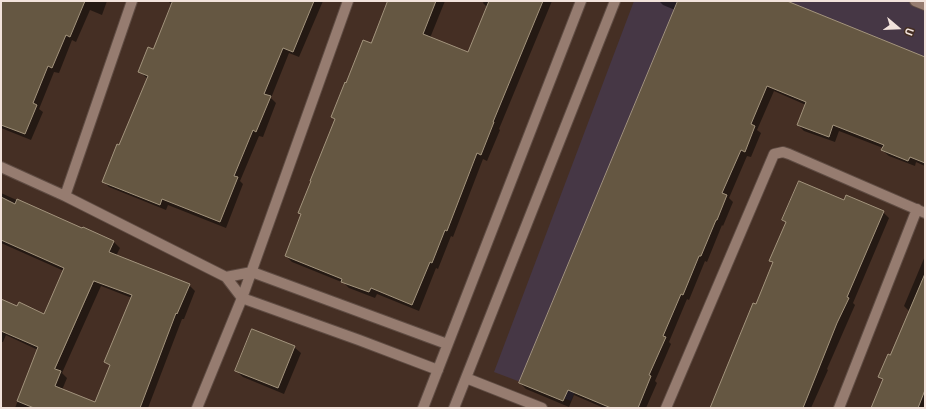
<!DOCTYPE html>
<html>
<head>
<meta charset="utf-8">
<style>
	body { margin:0 }
	#map { position:relative; width:926px; height:409px; overflow:hidden; background:#452f24; font-family:Barlow,sans-serif }
	canvas { display:block }
	.frame { position:absolute; inset:0; border:2px solid #f2e3dc; pointer-events:none }
	.north { position:absolute; left:878px; top:8px; width:40px; height:40px; -webkit-text-stroke:3px #452f24; paint-order:stroke; rotate:109deg; font-size:11px; font-weight:700; line-height:16px; text-align:center; color:#f2e3dc }
	.north::after { content:''; display:block; margin:auto; width:14px; height:18px; background:#f2e3dc; clip-path:polygon(50% 0,100% 100%,50% 72%,0 100%) }
</style>
</head>
<body>
<div id="map">
<canvas width="926" height="409"></canvas>
<div class="frame"></div>
<div class="north">U</div>
</div>
<script>
const g = document.querySelector('canvas').getContext('2d');
g.lineJoin = 'round';
function paint(path, color) { g.fillStyle = color; g.fill(path, 'evenodd'); }
function stroke(path, color, width, dash) { g.strokeStyle = color; g.lineWidth = width; g.lineCap = dash ? 'butt' : 'round'; g.setLineDash(dash || []); g.stroke(path); }
const commercial = new Path2D(`
	M 634,1 L 925,1 L 925,117 L 726,36 L 571,401 L 494,372 Z`);
const shadow = new Path2D(`
	M 1,1 L 107,1 L 102,15 L 90,10 L 76,42 L 72,40 L 59,73 L 54,72 L 39,109 L 43,112 L 31,140 L 1,128 Z
	M 168,1 L 323,1 L 299,57 L 289,53 L 271,98 L 276,103 L 263,137 L 259,136 L 240,181 L 243,184 L 226,228 L 168,205 L 166,210 L 109,187 L 103,181 L 120,146 L 148,79 L 140,72 L 154,50 L 172,5 Z
	M 389,1 L 445,1 L 430,38 L 469,53 L 487,7 L 483,3 L 484,1 L 552,1 L 499,129 L 500,130 L 487,161 L 483,159 L 453,237 L 451,236 L 438,269 L 436,268 L 419,311 L 377,294 L 375,298 L 349,288 L 344,283 L 292,262 L 286,256 L 302,215 L 299,213 L 335,120 L 332,117 L 347,84 L 372,44 Z
	M 659,1 L 784,1 L 925,58 L 925,166 L 916,162 L 915,166 L 889,156 L 882,150 L 883,148 L 839,131 L 835,142 L 804,131 L 798,125 L 806,105 L 774,91 L 757,130 L 761,133 L 751,157 L 747,156 L 729,198 L 733,202 L 723,226 L 722,225 L 707,262 L 705,261 L 689,300 L 687,299 L 669,342 L 671,344 L 655,381 L 657,383 L 646,408 L 604,408 L 574,395 L 569,407 L 526,389 L 520,383 L 675,10 L 663,5 Z
	M 1,193 L 83,230 L 83,228 L 114,242 L 120,248 L 116,256 L 189,285 L 195,291 L 184,319 L 182,319 L 148,408 L 15,408 L 38,350 L 6,335 L 3,342 L 1,342 L 1,300 L 17,308 L 44,315 L 64,271 L 1,243 ZM 101,286 L 132,298 L 106,362 L 111,367 L 96,404 L 62,390 L 67,378 L 62,373 Z
	M 844,201 L 883,212 L 889,218 L 853,303 L 855,305 L 827,369 L 828,370 L 811,408 L 712,408 L 774,264 L 771,260 L 787,223 L 784,220 Z
	M 925,256 L 925,408 L 872,408 L 884,381 L 879,377 L 891,356 L 910,312 L 904,306 Z
	M 294,347 L 301,353 L 284,394 L 243,377 L 236,371 Z`);
const building = new Path2D(`
	M 1,1 L 85,1 L 70,37 L 66,35 L 52,68 L 48,66 L 33,103 L 37,105 L 25,134 L 1,125 Z
	M 173,1 L 314,1 L 293,52 L 283,48 L 264,94 L 271,96 L 256,132 L 253,130 L 234,176 L 238,177 L 220,222 L 162,199 L 160,205 L 102,182 L 117,144 L 119,145 L 148,76 L 138,72 L 148,47 L 153,49 Z
	M 388,1 L 436,1 L 423,34 L 468,52 L 489,1 L 543,1 L 493,122 L 494,122 L 481,155 L 477,153 L 447,231 L 445,230 L 432,263 L 430,262 L 412,305 L 371,288 L 369,292 L 341,282 L 342,279 L 285,256 L 301,214 L 298,213 L 311,181 L 310,181 L 335,119 L 331,117 L 345,82 L 346,83 L 363,40 L 371,43 Z
	M 678,1 L 787,1 L 925,57 L 925,163 L 910,157 L 908,161 L 881,150 L 884,145 L 833,125 L 829,137 L 797,125 L 806,102 L 767,86 L 751,124 L 755,126 L 745,152 L 741,150 L 722,193 L 727,195 L 717,220 L 716,220 L 701,256 L 699,256 L 683,295 L 681,294 L 663,336 L 666,337 L 649,375 L 651,376 L 638,408 L 611,408 L 568,390 L 563,401 L 519,383 Z
	M 799,181 L 844,200 L 846,195 L 884,211 L 847,297 L 849,298 L 837,323 L 803,408 L 710,408 L 753,303 L 756,304 L 773,262 L 769,261 L 786,222 L 782,220 Z
	M 1,197 L 15,204 L 17,199 L 82,228 L 83,227 L 114,241 L 109,252 L 190,284 L 177,314 L 176,313 L 140,408 L 34,408 L 17,401 L 38,347 L 1,331 L 1,299 L 17,306 L 19,302 L 44,314 L 64,268 L 1,240 ZM 94,281 L 132,295 L 104,362 L 110,365 L 95,402 L 55,386 L 61,371 L 55,369 Z
	M 925,274 L 925,390 L 918,408 L 871,408 L 883,379 L 878,377 L 888,354 L 890,355 Z
	M 252,329 L 295,346 L 278,388 L 235,371 Z`);
const street = new Path2D(`
	M 915,1 L 925,5
	M 1,167 L 65,196 L 226,277 L 242,298 L 359,340 L 438,370
	M 65,196 L 132,1
	M 226,277 L 252,272 L 447,344
	M 466,378 L 542,408
	M 197,408 L 242,298 L 348,1
	M 423,408 L 581,1
	M 454,408 L 615,1
	M 666,408 L 774,154 L 783,152 L 789,154 L 925,213
	M 839,408 L 917,209`);
paint(commercial, '#463745');
paint(shadow, '#0007');
paint(building, '#655742');
stroke(building, '#a3947d', 1);
stroke(street, '#5f4c43', 12);
stroke(street, '#967c70', 10);
</script>
</body>
</html>
